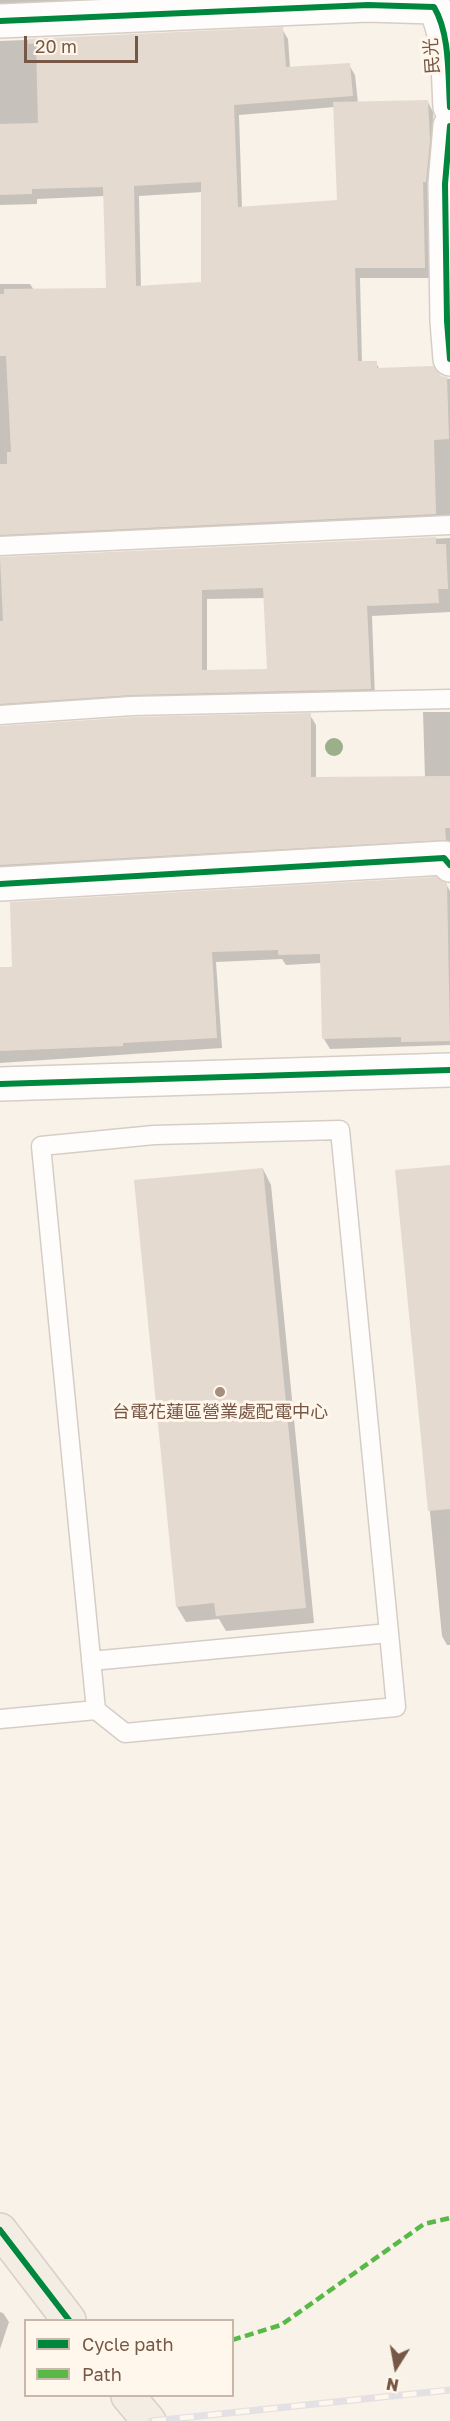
<!DOCTYPE html>
<html>
<head>
<meta charset="utf-8">
<style>
	body { margin:0 }
	#map { position:relative; width:450px; height:2421px; overflow:hidden; background:#f8f2e9; font-family:"Golos Text",sans-serif }
	canvas { display:block }
	.legend { position:absolute; left:24px; top:2319px; width:210px; height:78px; box-sizing:border-box; background:#fff7eb; border:2px solid #c9b7a9; margin:0; padding:8px 10px; list-style:none; font-size:18px; color:#775847 }
	.legend li { display:flex; align-items:center; gap:12px; height:30px }
	.legend b { width:30px; border:2px solid #c9b7a9 }
	.north { position:absolute; left:366px; top:2337px; width:60px; height:60px; -webkit-text-stroke:4px #fff7eb; paint-order:stroke; rotate:191deg; font-size:16px; font-weight:700; line-height:24px; text-align:center; color:#775847 }
	.north::after { content:''; display:block; margin:auto; width:21px; height:27px; background:#775847; clip-path:polygon(50% 0,100% 100%,50% 72%,0 100%) }
	.scale { position:absolute; left:24px; top:36px; width:114px; height:27px; box-sizing:border-box; border:3px solid #775847; border-top:0; padding-left:8px; font-size:18px; line-height:21px; white-space:nowrap; color:#775847; -webkit-text-stroke:4px #fff7eb; paint-order:stroke }
</style>
</head>
<body>
<div id="map">
<canvas width="450" height="2421"></canvas>
<ul class="legend">
<li><b style="height:8px;background:#00873e"></b>Cycle path</li>
<li><b style="height:8px;background:#58b947"></b>Path</li>
</ul>
<div class="north">N</div>
<div class="scale">20 m</div>
</div>
<script>
const g = document.querySelector('canvas').getContext('2d');
g.lineJoin = 'round';
function paint(path, color) { g.fillStyle = color; g.fill(path, 'evenodd'); }
function stroke(path, color, width, dash) { g.strokeStyle = color; g.lineWidth = width; g.lineCap = dash ? 'butt' : 'round'; g.setLineDash(dash || []); g.stroke(path); }
function drawText(font, color, halo, rows, align = 'center') {
  g.font = font + ' "Golos Text","Noto Sans TC",sans-serif'; g.lineWidth = 6; g.setLineDash([]); g.textBaseline = 'middle'; g.strokeStyle = halo; g.fillStyle = color; for (const [text, x, y, turn = 0] of rows) {
    g.save(); g.translate(x, y); g.rotate((+turn || 0) * Math.PI / 180); g.textAlign = isNaN(turn) ? turn : align; if (halo) g.strokeText(text, 0, 0); g.fillText(text, 0, 0); g.restore();
  }
}
const shadow = new Path2D(`
	M 0,0 L 175,0 L 0,14 Z
	M 282,29 L 288,39 L 290,68 L 349,65 L 355,75 L 358,103 L 428,102 L 433,112 L 435,151 L 431,192 L 428,192 L 430,278 L 360,278 L 362,363 L 376,363 L 380,370 L 450,379 L 450,526 L 0,548 L 0,284 L 30,284 L 34,290 L 107,290 L 105,196 L 37,199 L 37,204 L 0,205 L 0,41 ZM 335,107 L 338,202 L 242,209 L 239,115 ZM 203,192 L 202,283 L 141,287 L 139,196 Z
	M 450,538 L 450,612 L 372,616 L 375,699 L 0,717 L 0,559 ZM 265,598 L 268,671 L 207,672 L 207,599 Z
	M 423,712 L 450,712 L 450,849 L 0,877 L 0,728 L 310,715 L 316,725 L 316,778 L 425,778 Z
	M 446,884 L 450,891 L 450,1045 L 330,1049 L 324,1039 L 321,963 L 286,965 L 282,959 L 216,962 L 222,1048 L 0,1063 L 0,969 Z
	M 450,1166 L 450,1645 L 447,1645 L 442,1636 L 397,1172 Z
	M 263,1169 L 271,1185 L 314,1623 L 226,1631 L 219,1619 L 186,1622 L 177,1607 Z
	M 0,2312 L 3,2313 L 9,2322 L 0,2349 Z`);
const building = new Path2D(`
	M 283,27 L 286,67 L 350,63 L 353,96 L 234,105 L 238,207 L 337,200 L 333,102 L 428,100 L 430,140 L 426,182 L 423,182 L 425,268 L 355,268 L 358,361 L 377,361 L 377,368 L 433,366 L 441,376 L 447,377 L 449,439 L 434,440 L 436,514 L 0,535 L 0,464 L 7,464 L 7,452 L 11,452 L 6,356 L 0,356 L 0,294 L 4,294 L 4,289 L 106,288 L 103,187 L 32,189 L 32,194 L 0,195 L 0,124 L 38,123 L 36,43 L 28,44 L 28,39 ZM 201,182 L 201,282 L 136,286 L 134,186 Z
	M 436,537 L 436,544 L 446,544 L 448,589 L 438,589 L 439,603 L 367,606 L 371,689 L 131,695 L 0,704 L 0,621 L 3,621 L 0,557 ZM 263,588 L 267,669 L 202,670 L 202,590 Z
	M 311,713 L 311,777 L 450,776 L 450,828 L 445,828 L 446,840 L 0,865 L 0,726 L 133,717 Z
	M 436,877 L 447,883 L 450,1041 L 401,1042 L 401,1037 L 322,1039 L 320,954 L 278,955 L 278,950 L 212,952 L 217,1038 L 123,1043 L 123,1046 L 0,1051 L 0,967 L 12,967 L 10,902 Z
	M 450,1165 L 450,1509 L 428,1511 L 395,1170 Z
	M 263,1168 L 306,1608 L 216,1616 L 214,1603 L 176,1607 L 134,1180 Z`);
const lane = new Path2D(`
	M 0,546 L 450,525
	M 0,715 L 132,706 L 450,699
	M 91,1661 L 389,1633 L 396,1707 L 125,1733 L 96,1710
	M 0,1719 L 96,1710 L 41,1146 L 154,1135 L 340,1130 L 389,1633`);
const street = new Path2D(`
	M 0,21 L 368,5 L 434,7 C 450,34 448,75 450,107
	M 450,126 L 445,184 L 447,321 L 450,359
	M 0,884 L 444,858 L 450,865
	M 0,1084 L 450,1070`);
const primary = new Path2D(`
	M 0,2230 L 69,2320
	M 128,2396 L 149,2421`);
const rail = new Path2D(`
	M 152,2421 L 450,2390`);
const quiet = new Path2D(`
	M 232,2340 L 281,2325 L 424,2224 L 450,2218`);
const cycleway = new Path2D(`
	M 0,21 L 368,5 L 434,7 C 450,34 448,75 450,107
	M 450,126 L 445,184 L 447,321 L 450,359
	M 0,884 L 444,858 L 450,865
	M 0,1084 L 450,1070
	M 0,2230 L 69,2320`);
const trees = [
	[334,747]
];
const markers = [
	[220,1392,6,"#a48e80"]
];
const streetNames = [
	["民光",432,56,-94]
];
const poiNames = [
	["台電花蓮區營業處配電中心",220,1412]
];
paint(shadow, '#0003');
paint(building, '#e5dad0');
stroke(lane, '#d6cec6', 21);
stroke(street, '#d6cec6', 36);
stroke(primary, '#d9cfc8', 36);
stroke(lane, '#fefdfc', 18);
stroke(street, '#fefdfc', 33);
stroke(primary, '#f3ede4', 33);
stroke(rail, '#e4e1e5', 7);
stroke(rail, '#fff7eb', 4.5, [14]);
stroke(quiet, '#58b947', 4.5, [9, 4.5]);
stroke(cycleway, '#00873e', 6);
g.fillStyle = '#9aaf8a';
for (const [x, y] of trees) { g.beginPath(); g.arc(x, y, 9, 0, 2 * Math.PI); g.fill(); }
for (const [x, y, r, color] of markers) { const dot = new Path2D(); dot.arc(x, y, r, 0, 2 * Math.PI); g.fillStyle = color; g.fill(dot); stroke(dot, '#fff7eb', 2); }
drawText('18px', '#775847', '#fff7eb', streetNames);
drawText('18px', '#775847', '#fff7eb', poiNames);
</script>
</body>
</html>
